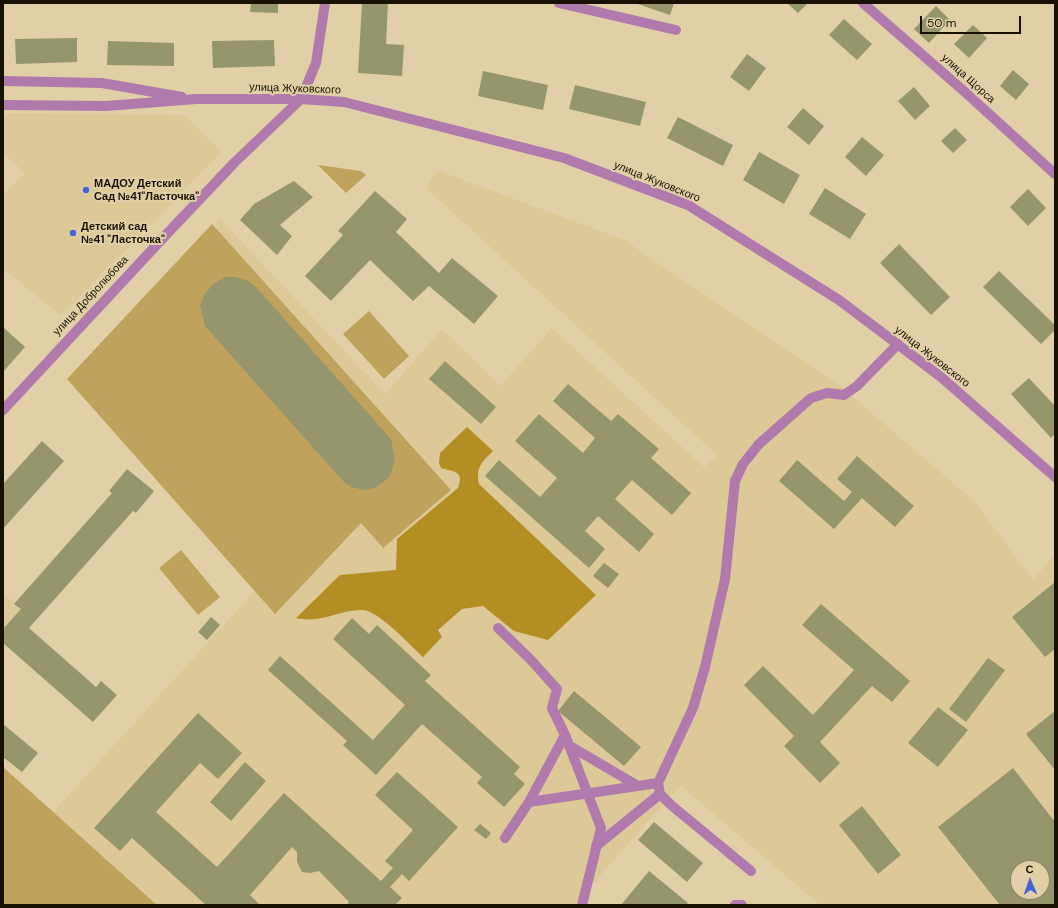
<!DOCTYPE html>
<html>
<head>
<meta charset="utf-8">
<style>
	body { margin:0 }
	#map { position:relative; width:1058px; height:908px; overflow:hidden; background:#e1d0a6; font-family:"DM Sans",sans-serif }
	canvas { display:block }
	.frame { position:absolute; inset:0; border:4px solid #181103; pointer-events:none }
	.north { position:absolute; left:1010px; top:860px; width:40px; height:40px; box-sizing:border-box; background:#e1d0a6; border:1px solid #918465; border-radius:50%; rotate:358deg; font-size:11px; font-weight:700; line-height:16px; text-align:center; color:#181103 }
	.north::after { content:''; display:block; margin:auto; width:14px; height:18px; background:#4465d8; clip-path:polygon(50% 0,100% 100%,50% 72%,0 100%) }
	.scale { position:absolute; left:920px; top:16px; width:101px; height:18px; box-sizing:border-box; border:2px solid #181103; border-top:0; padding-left:5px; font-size:12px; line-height:14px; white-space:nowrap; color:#181103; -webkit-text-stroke:3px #e1d0a6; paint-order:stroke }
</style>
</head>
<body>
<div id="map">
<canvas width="1058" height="908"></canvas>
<div class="frame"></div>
<div class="north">С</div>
<div class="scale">50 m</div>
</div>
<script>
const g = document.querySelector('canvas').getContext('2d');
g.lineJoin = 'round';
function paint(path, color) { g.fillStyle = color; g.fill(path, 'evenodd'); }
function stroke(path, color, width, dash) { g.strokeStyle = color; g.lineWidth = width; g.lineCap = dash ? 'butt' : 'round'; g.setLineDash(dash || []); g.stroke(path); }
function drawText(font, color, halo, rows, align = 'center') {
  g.font = font + ' "DM Sans",sans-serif'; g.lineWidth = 4; g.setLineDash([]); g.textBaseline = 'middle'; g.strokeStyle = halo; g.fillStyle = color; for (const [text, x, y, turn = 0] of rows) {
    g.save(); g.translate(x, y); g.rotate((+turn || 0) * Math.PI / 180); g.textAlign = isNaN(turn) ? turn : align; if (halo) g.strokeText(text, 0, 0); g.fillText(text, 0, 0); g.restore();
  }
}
const built = new Path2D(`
	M 9,113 L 184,115 L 222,152 L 61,316 L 3,269 L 3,196 L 25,173 L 3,153 L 3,119 Z
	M 437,170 L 624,240 L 838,384 L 974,501 L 1033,580 L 1055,554 L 1055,905 L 820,905 L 680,785 L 574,905 L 157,905 L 53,812 L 255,591 L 67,379 L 220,219 L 385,394 L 442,329 L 500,386 L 552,328 L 704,467 L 718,456 L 426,188 ZM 1018,868 L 1042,868 L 1042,892 L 1018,892 Z
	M 3,593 L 21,609 L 3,629 Z`);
const green = new Path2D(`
	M 318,165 L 361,171 L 366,175 L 346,193 Z
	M 212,224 L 451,490 L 383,548 L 361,523 L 275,614 L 67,379 Z
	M 369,311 L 409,356 L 384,379 L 343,334 Z
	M 181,550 L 220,597 L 198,615 L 159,568 Z
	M 3,767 L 157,905 L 3,905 Z`);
const forest = new Path2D(`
	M 467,427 L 493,451 C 481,463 476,467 479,484 L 596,595 L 548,640 L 514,631 L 483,606 L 462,609 L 438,630 L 442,637 L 423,657 C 410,645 379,611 363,610 C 340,609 322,624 296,618 L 340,575 L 396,570 L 397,539 L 458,488 C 465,470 453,472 441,468 L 439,463 L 440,453 Z`);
const building = new Path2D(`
	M 251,3 L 278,3 L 278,13 L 250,12 Z
	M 362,3 L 388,3 L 386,44 L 404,45 L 402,76 L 358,73 Z
	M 635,3 L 674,3 L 670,15 Z
	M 787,3 L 808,3 L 798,13 Z
	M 936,6 L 950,20 L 929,43 L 914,29 Z
	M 844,19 L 872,44 L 857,60 L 829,35 Z
	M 973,25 L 987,38 L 969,58 L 954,44 Z
	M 77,38 L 77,62 L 16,64 L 15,39 Z
	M 274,40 L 275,66 L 213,68 L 212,41 Z
	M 108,41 L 174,43 L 174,66 L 107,65 Z
	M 747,54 L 766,68 L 749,91 L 730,77 Z
	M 1013,70 L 1029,84 L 1016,100 L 1000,86 Z
	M 483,71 L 548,85 L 543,110 L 478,96 Z
	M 575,85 L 646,102 L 640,126 L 569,109 Z
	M 914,87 L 930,106 L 915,120 L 898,101 Z
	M 803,108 L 824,126 L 809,145 L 787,127 Z
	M 678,117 L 733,145 L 723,166 L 667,138 Z
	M 955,128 L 967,140 L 953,153 L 941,141 Z
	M 862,137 L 884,155 L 866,176 L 845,157 Z
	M 759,152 L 800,175 L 784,204 L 743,180 Z
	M 294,181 L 313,197 L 280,225 L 292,236 L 277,255 L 240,220 L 254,204 Z
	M 825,188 L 866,214 L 850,239 L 809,214 Z
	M 1028,189 L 1046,208 L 1028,226 L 1010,207 Z
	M 375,191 L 407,219 L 396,232 L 439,273 L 452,258 L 498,296 L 474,324 L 429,286 L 413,301 L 370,260 L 331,301 L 305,276 L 343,235 L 338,231 Z
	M 899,244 L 950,297 L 931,315 L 880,263 Z
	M 999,271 L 1055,325 L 1055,330 L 1041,344 L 983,287 Z
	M 225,277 L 236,277 L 248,281 L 256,287 L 391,439 L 395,461 L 389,477 L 381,484 L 375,488 L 364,490 L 351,487 L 343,481 L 205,326 L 200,305 L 205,294 L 213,284 Z
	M 3,327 L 25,347 L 3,372 Z
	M 445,361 L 496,407 L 481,424 L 429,379 Z
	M 1029,378 L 1055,406 L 1055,434 L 1051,438 L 1011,394 Z
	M 568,384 L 611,421 L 618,414 L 659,449 L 651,458 L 691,493 L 672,515 L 632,480 L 615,499 L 654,534 L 639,552 L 598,516 L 585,531 L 605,549 L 589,568 L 485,476 L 499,460 L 540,497 L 557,478 L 515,441 L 539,414 L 583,453 L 595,438 L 553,401 Z
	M 42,441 L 64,461 L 3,529 L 3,484 Z
	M 857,456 L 914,506 L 895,527 L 862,498 L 834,529 L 779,481 L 797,460 L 844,501 L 852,492 L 837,479 Z
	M 127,469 L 154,491 L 136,513 L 133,511 L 29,628 L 96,687 L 101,681 L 117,695 L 93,722 L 3,643 L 3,629 L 21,609 L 14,604 L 112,493 L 109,491 Z
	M 604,563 L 619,574 L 608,588 L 593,576 Z
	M 1055,582 L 1055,649 L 1045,657 L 1012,617 Z
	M 821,604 L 910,681 L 892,702 L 872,686 L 820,742 L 840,763 L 820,783 L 784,746 L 794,736 L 744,685 L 763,666 L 813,715 L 854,670 L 802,625 Z
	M 211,617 L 220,625 L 207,640 L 198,632 Z
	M 352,618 L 369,634 L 377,625 L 431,675 L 425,681 L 520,767 L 514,774 L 525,784 L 504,807 L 477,783 L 482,777 L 422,724 L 376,775 L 343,745 L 347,741 L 268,670 L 280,656 L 373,740 L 405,705 L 333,639 Z
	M 988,658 L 1005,670 L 966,722 L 949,709 Z
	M 574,691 L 641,747 L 624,766 L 558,711 Z
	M 938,707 L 968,730 L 938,767 L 908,743 Z
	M 1055,711 L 1055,770 L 1026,734 Z
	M 198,713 L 242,753 L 218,779 L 200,763 L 156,812 L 217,867 L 284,793 L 381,881 L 393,868 L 385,861 L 413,830 L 375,795 L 397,772 L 458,827 L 409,881 L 402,874 L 390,887 L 402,898 L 395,905 L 347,905 L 349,902 L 319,871 L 310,873 L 302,872 L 297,862 L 297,852 L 292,847 L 250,895 L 260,905 L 206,905 L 132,838 L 120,851 L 94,828 Z
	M 3,724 L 38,753 L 22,772 L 3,757 Z
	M 245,762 L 266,781 L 231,821 L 210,802 Z
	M 1013,768 L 1055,822 L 1055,905 L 1000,905 L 938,827 ZM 1018,868 L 1042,868 L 1042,892 L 1018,892 Z
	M 862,806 L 901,855 L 878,874 L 839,825 Z
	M 654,822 L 703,863 L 687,882 L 638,840 Z
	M 480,824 L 491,833 L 486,839 L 474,830 Z
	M 649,871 L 688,903 L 686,905 L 621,905 Z`);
const minor = new Path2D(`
	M 559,3 L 676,30
	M 863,3 L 965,92 L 1055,174
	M 3,81 L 102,83 L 182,97
	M 3,105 L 106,106 L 196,99 L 301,99 L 344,102 L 564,158 L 688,205 L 839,300 L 941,377 L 1055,477
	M 3,410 L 163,238 L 234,163 L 301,99 L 316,63 L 325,3
	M 498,628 L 531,660 L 557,689 L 552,708 L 565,735 L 601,828 L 582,905
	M 570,746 L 638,786
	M 529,802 L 565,735
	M 505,838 L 529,802 L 658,783
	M 596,846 L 660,794
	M 751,871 L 671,805 L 660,794 L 658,783 L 693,708 L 705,667 L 725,579 L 735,481 L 743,464 L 759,444 L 811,398 L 827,393 L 844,395 L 857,386 L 898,344
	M 735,905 L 742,905`);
const markers = [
	[86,190,4,"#4465d8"],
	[73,233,4,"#4465d8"]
];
const streetNames = [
	["улица Щорса",968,79,42],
	["улица Жуковского",295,89,2],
	["улица Жуковского",657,182,22],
	["улица Добролюбова",91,296,-47],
	["улица Жуковского",932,357,38]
];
const poiNames = [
	["МАДОУ Детский",94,184],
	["Сад №41\"Ласточка\"",94,197],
	["Детский сад",81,227],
	["№41 \"Ласточка\"",81,240]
];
paint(built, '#ddc897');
paint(green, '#bfa35d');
paint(forest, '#b38e23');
paint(building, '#96966c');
stroke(minor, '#b07aad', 10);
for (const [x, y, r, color] of markers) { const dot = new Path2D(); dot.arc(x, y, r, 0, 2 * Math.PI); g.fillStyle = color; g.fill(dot); stroke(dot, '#e1d0a6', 1.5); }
drawText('11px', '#181103', '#e1d0a6', streetNames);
drawText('bold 11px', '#181103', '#e1d0a6', poiNames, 'left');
</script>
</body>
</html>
